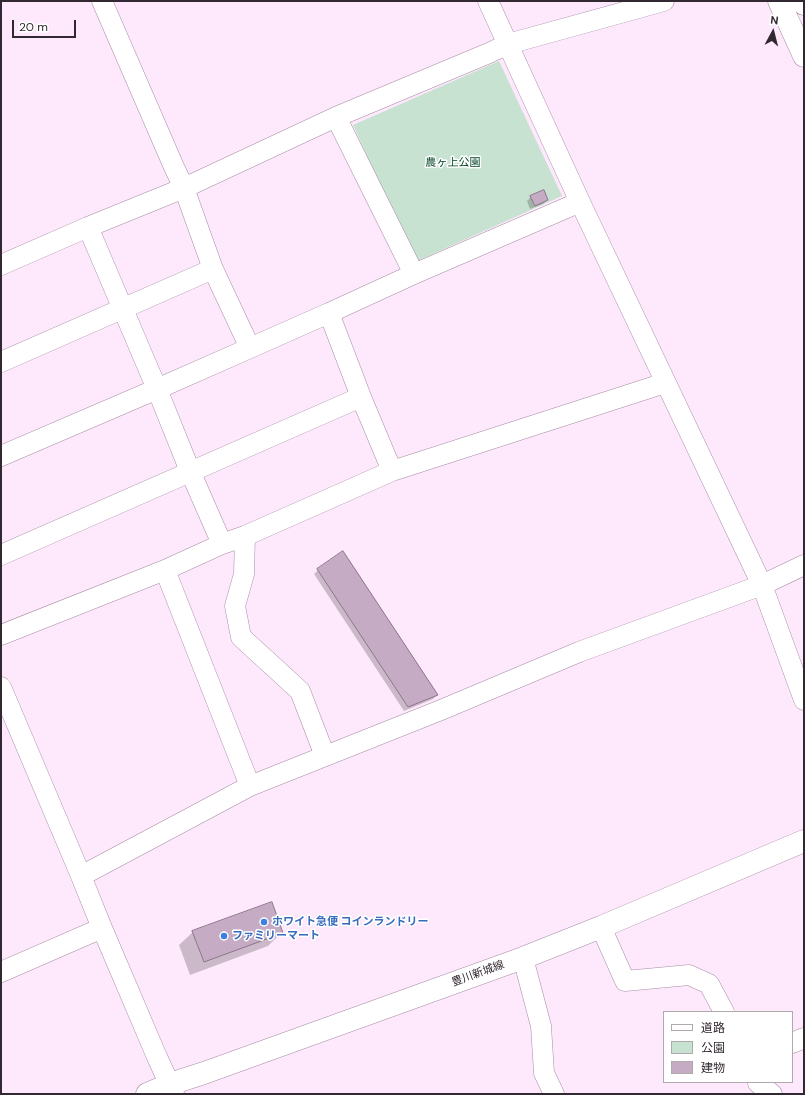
<!DOCTYPE html>
<html>
<head>
<meta charset="utf-8">
<style>
	body { margin:0 }
	#map { position:relative; width:805px; height:1095px; overflow:hidden; background:#fee8fc; font-family:"DM Sans","Noto Sans JP",sans-serif }
	canvas { display:block }
	.frame { position:absolute; inset:0; border:2px solid #322831; pointer-events:none }
	.legend { position:absolute; left:663px; top:1011px; width:130px; height:72px; box-sizing:border-box; background:#fff; border:1px solid #ada9ad; margin:0; padding:5px 7px; list-style:none; font-size:12px; color:#322831 }
	.legend li { display:flex; align-items:center; gap:8px; height:20px }
	.legend b { width:20px; border:1px solid #ada9ad }
	.north { position:absolute; left:753px; top:12px; width:40px; height:40px; -webkit-text-stroke:3px #fff; paint-order:stroke; rotate:7deg; font-size:11px; font-weight:700; line-height:16px; text-align:center; color:#322831 }
	.north::after { content:''; display:block; margin:auto; width:14px; height:18px; background:#322831; clip-path:polygon(50% 0,100% 100%,50% 72%,0 100%) }
	.scale { position:absolute; left:12px; top:20px; width:64px; height:18px; box-sizing:border-box; border:2px solid #322831; border-top:0; padding-left:5px; font-size:12px; line-height:14px; white-space:nowrap; color:#322831; -webkit-text-stroke:3px #fff; paint-order:stroke }
</style>
</head>
<body>
<div id="map">
<canvas width="805" height="1095"></canvas>
<div class="frame"></div>
<ul class="legend">
<li><b style="height:5px;background:#fff"></b>道路</li>
<li><b style="height:11px;background:#c7e2d0"></b>公園</li>
<li><b style="height:11px;background:#c5abc3"></b>建物</li>
</ul>
<div class="north">N</div>
<div class="scale">20 m</div>
</div>
<script>
const g = document.querySelector('canvas').getContext('2d');
g.lineJoin = 'round';
function paint(path, color) { g.fillStyle = color; g.fill(path, 'evenodd'); }
function stroke(path, color, width, dash) { g.strokeStyle = color; g.lineWidth = width; g.lineCap = dash ? 'butt' : 'round'; g.setLineDash(dash || []); g.stroke(path); }
function drawText(font, color, halo, rows, align = 'center') {
  g.font = font + ' "DM Sans","Noto Sans JP",sans-serif'; g.lineWidth = 3; g.setLineDash([]); g.textBaseline = 'middle'; g.strokeStyle = halo; g.fillStyle = color; for (const [text, x, y, turn = 0] of rows) {
    g.save(); g.translate(x, y); g.rotate((+turn || 0) * Math.PI / 180); g.textAlign = isNaN(turn) ? turn : align; if (halo) g.strokeText(text, 0, 0); g.fillText(text, 0, 0); g.restore();
  }
}
const green = new Path2D(`
	M 499,61 L 562,196 L 415,262 L 353,125 Z`);
const shadow = new Path2D(`
	M 531,197 L 547,200 L 543,204 L 530,209 L 527,201 Z
	M 318,570 L 437,695 L 433,699 L 404,711 L 314,574 Z
	M 193,932 L 282,932 L 268,946 L 190,975 L 179,945 Z`);
const building = new Path2D(`
	M 544,190 L 548,200 L 535,206 L 530,196 Z
	M 343,551 L 438,695 L 408,707 L 317,569 Z
	M 272,902 L 283,933 L 204,962 L 192,931 Z`);
const street = new Path2D(`
	M 488,1 L 580,202 L 762,585 L 804,700
	M 336,117 L 414,274
	M 88,227 L 157,389 L 190,471 L 222,544
	M 1,265 L 88,227 L 184,188 L 336,117 L 489,53 L 508,44 L 664,1
	M 329,313 L 414,274 L 580,202
	M 250,348 L 329,313 L 361,397
	M 1,362 L 213,269 L 184,188 L 174,167 L 102,1
	M 1,456 L 157,389 L 250,348 L 213,269
	M 245,536 L 244,574 L 235,606 L 241,637 L 300,691 L 325,756
	M 1,555 L 361,397 L 392,471
	M 165,570 L 250,786
	M 1,635 L 165,570 L 222,544 L 245,536 L 392,471 L 665,383
	M 1,687 L 81,876 L 102,928 L 157,1057 L 174,1094
	M 81,876 L 250,786 L 441,710 L 579,652 L 762,585 L 804,565
	M 601,927 L 625,981 L 689,975 L 709,984 L 724,1012
	M 523,958 L 541,1026 L 544,1073 L 554,1094
	M 1,972 L 102,928
	M 792,1043 L 804,1038
	M 758,1083 L 772,1094`);
const secondary = new Path2D(`
	M 779,1 L 804,56
	M 802,1 L 804,4`);
const primary = new Path2D(`
	M 147,1094 L 170,1084 L 204,1073 L 523,958 L 601,927 L 804,841`);
const markers = [
	[264,922,4,"#3f7fe0"],
	[224,936,4,"#3f7fe0"]
];
const parkNames = [
	["農ヶ上公園",453,163]
];
const shopNames = [
	["ホワイト急便 コインランドリー",272,922],
	["ファミリーマート",232,936]
];
const streetNames = [
	["豊川新城線",478,974,-20]
];
paint(green, '#c7e2d0');
paint(shadow, '#0003');
paint(building, '#c5abc3');
stroke(building, '#8c748b', 1);
stroke(street, '#a68da4', 21);
stroke(secondary, '#a68da4', 23);
stroke(primary, '#a68da4', 23);
stroke(street, '#fff', 20);
stroke(secondary, '#fff', 22);
stroke(primary, '#fff', 22);
for (const [x, y, r, color] of markers) { const dot = new Path2D(); dot.arc(x, y, r, 0, 2 * Math.PI); g.fillStyle = color; g.fill(dot); stroke(dot, '#fff', 1.5); }
drawText('11px', '#034326', '#fff', parkNames);
drawText('bold 11px', '#366cbe', '#fff', shopNames, 'left');
drawText('11px', '#322831', '#fff', streetNames);
</script>
</body>
</html>
